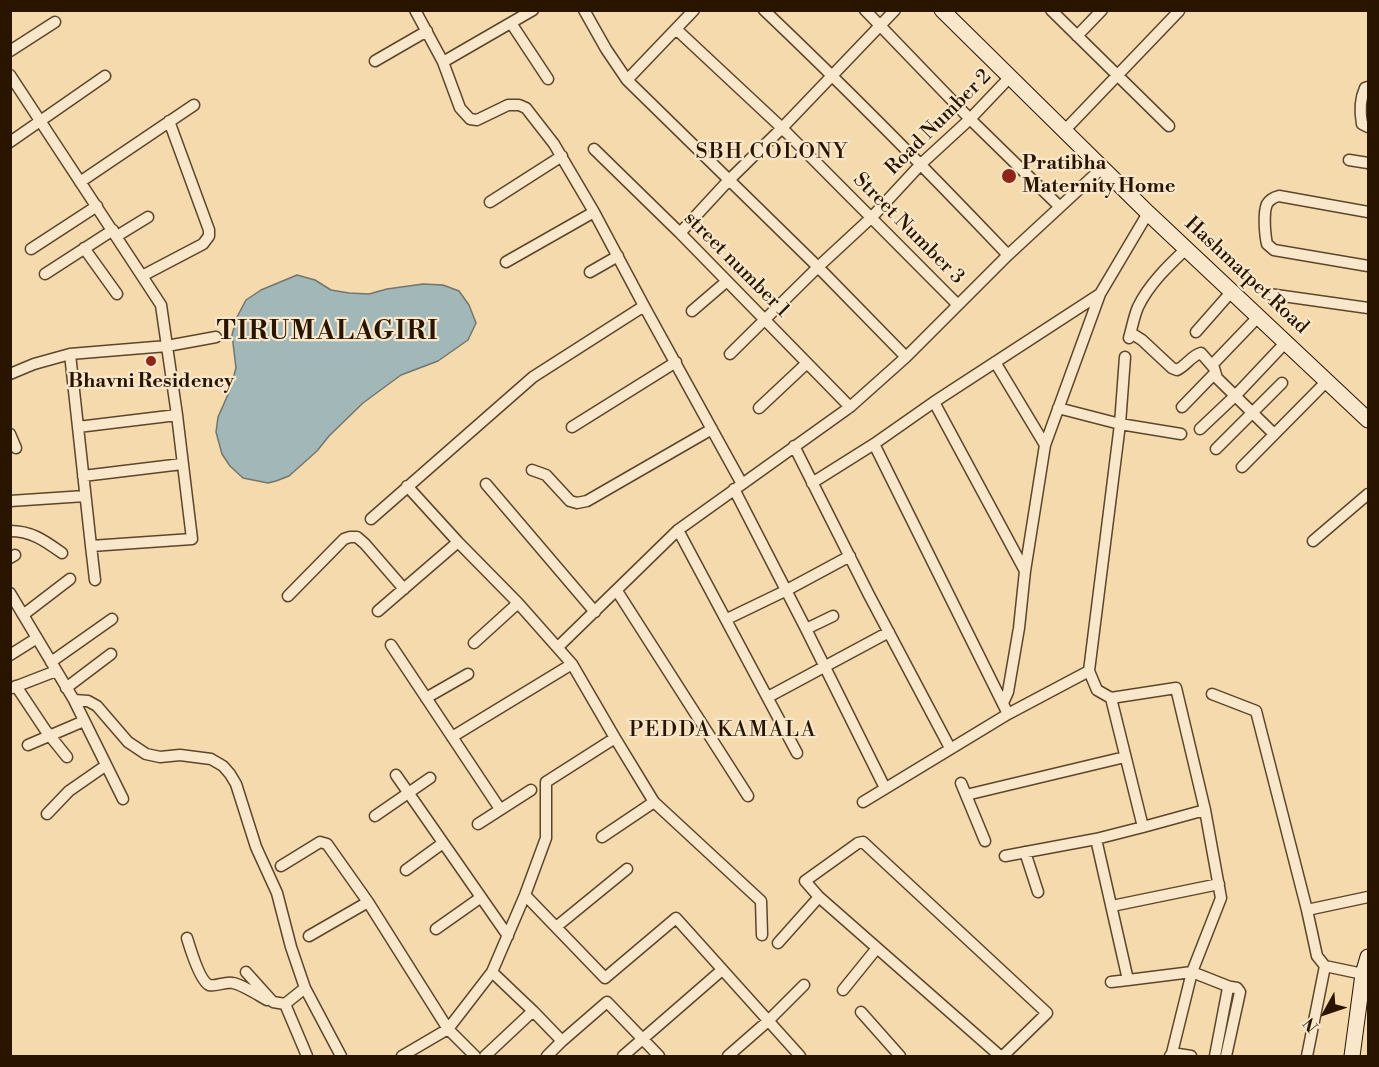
<!DOCTYPE html>
<html>
<head>
<meta charset="utf-8">
<style>
	body { margin:0 }
	#map { position:relative; width:1379px; height:1067px; overflow:hidden; background:#f5daad; font-family:"Libre Bodoni",serif }
	canvas { display:block }
	.frame { position:absolute; inset:0; border:12px solid #291400; pointer-events:none }
	.north { position:absolute; left:1295px; top:983px; width:60px; height:60px; -webkit-text-stroke:4px #f8e7ca; paint-order:stroke; rotate:230deg; font-size:16px; font-weight:700; line-height:24px; text-align:center; color:#291400 }
	.north::after { content:''; display:block; margin:auto; width:21px; height:27px; background:#291400; clip-path:polygon(50% 0,100% 100%,50% 72%,0 100%) }
</style>
</head>
<body>
<div id="map">
<canvas width="1379" height="1067"></canvas>
<div class="frame"></div>
<div class="north">N</div>
</div>
<script>
const g = document.querySelector('canvas').getContext('2d');
g.lineJoin = 'round';
function paint(path, color) { g.fillStyle = color; g.fill(path, 'evenodd'); }
function stroke(path, color, width, dash) { g.strokeStyle = color; g.lineWidth = width; g.lineCap = dash ? 'butt' : 'round'; g.setLineDash(dash || []); g.stroke(path); }
function drawText(font, color, halo, rows, align = 'center') {
  g.font = font + ' "Libre Bodoni",serif'; g.lineWidth = 4.5; g.setLineDash([]); g.textBaseline = 'middle'; g.strokeStyle = halo; g.fillStyle = color; for (const [text, x, y, turn = 0] of rows) {
    g.save(); g.translate(x, y); g.rotate((+turn || 0) * Math.PI / 180); g.textAlign = isNaN(turn) ? turn : align; if (halo) g.strokeText(text, 0, 0); g.fillText(text, 0, 0); g.restore();
  }
}
const water = new Path2D(`
	M 297,275 L 315,280 L 331,290 L 349,293 L 369,294 L 387,289 L 423,284 L 443,285 L 459,291 L 469,305 L 476,323 L 468,340 L 438,361 L 401,375 L 363,403 L 329,436 L 317,451 L 289,476 L 276,481 L 268,483 L 243,478 L 230,466 L 222,454 L 216,432 L 218,417 L 230,390 L 236,368 L 232,335 L 237,317 L 246,300 L 261,290 Z`);
const minor = new Path2D(`
	M 415,10 L 443,62 L 460,108 L 470,119 L 477,120 L 508,105 L 519,105 L 526,108 L 554,144 L 594,212 L 644,306 L 742,484
	M 584,10 L 606,49 L 627,80 L 818,267 L 906,357
	M 764,10 C 848,90 928,171 1008,255
	M 865,10 L 970,119 L 1060,207
	M 1051,10 L 1169,126
	M 511,23 L 548,79
	M 676,29 L 782,128 L 958,305
	M 1077,36 L 1102,10
	M 10,51 L 55,22
	M 375,61 L 427,31
	M 443,62 L 533,10
	M 10,75 L 161,305 L 177,415 L 192,539 L 91,546 L 95,580
	M 627,80 L 694,10
	M 1368,87 L 1365,88 C 1360,99 1360,113 1362,124 L 1368,127
	M 1064,131 L 1179,11
	M 10,142 L 105,76
	M 594,149 L 680,233 L 850,407
	M 1349,160 L 1368,163
	M 80,182 L 194,105
	M 490,202 L 562,156
	M 1368,212 L 1279,196 C 1275,197 1270,199 1267,204 C 1263,213 1265,235 1267,244 L 1274,250 L 1368,266
	M 680,233 L 728,181 L 782,128 L 895,10
	M 117,236 L 148,217
	M 84,248 L 117,294
	M 31,249 L 97,206
	M 506,262 L 594,212
	M 590,272 L 618,256
	M 45,274 L 113,230
	M 142,276 L 203,244 L 209,236 L 209,230 L 169,121
	M 1269,294 L 1368,308
	M 692,311 L 727,281
	M 1196,332 L 1232,291
	M 1131,333 L 1142,340 L 1172,368 L 1177,370 C 1186,366 1192,355 1201,353 L 1214,368 L 1217,378 L 1274,434
	M 1129,338 C 1132,328 1134,316 1138,307 C 1149,284 1169,265 1187,248
	M 70,354 L 91,546
	M 730,354 L 818,267 L 872,217 L 921,164 L 970,119 L 1009,78
	M 995,362 L 1045,445
	M 1212,365 L 1259,316
	M 10,374 L 34,364 L 70,354 L 167,346 L 216,337
	M 934,402 L 1025,571 L 1045,445 L 1100,294
	M 1182,407 L 1215,373
	M 759,408 L 807,363
	M 1058,408 L 1120,424 L 1181,434
	M 78,427 L 177,415
	M 572,427 L 676,362
	M 1200,429 L 1236,395 L 1286,342
	M 10,434 L 16,448
	M 874,444 L 1008,714
	M 794,446 L 869,595 L 950,748
	M 1216,449 L 1282,383
	M 1242,467 L 1327,381
	M 532,470 L 546,475 L 570,501 L 577,503 L 587,501 L 712,429
	M 83,476 L 182,464
	M 812,483 L 874,444 L 934,402 L 1100,294 L 1148,213
	M 486,484 L 595,612
	M 407,486 L 458,542 L 518,603 L 572,664 L 615,738 L 654,802 L 761,901 L 762,935
	M 734,489 L 806,629 L 885,788
	M 10,501 L 85,496
	M 371,519 L 533,377 L 644,306
	M 678,530 L 797,753
	M 10,531 C 32,531 45,541 62,553
	M 1313,541 L 1368,494
	M 10,558 L 15,555
	M 617,591 L 748,796
	M 10,593 L 74,700 L 123,799
	M 288,596 L 344,539 L 350,537 L 357,537 L 365,544 L 404,589
	M 378,611 L 458,542
	M 23,615 L 70,579
	M 727,619 L 785,591 L 850,556
	M 806,629 L 833,616
	M 474,643 L 518,603
	M 391,645 L 500,809
	M 558,647 L 678,530 L 850,407 L 906,357 L 1008,255 L 1102,168
	M 10,655 L 37,638
	M 51,662 L 112,619
	M 1089,671 L 1097,690 L 1111,698 L 1176,688 L 1205,810 L 1221,898 L 1192,972 L 1172,1053 L 1170,1056
	M 16,686 L 46,731 L 67,757
	M 12,688 L 56,671
	M 66,688 L 111,654
	M 1212,694 L 1256,711 L 1307,910 L 1317,956 L 1325,966 L 1363,974
	M 768,697 L 889,632
	M 426,698 L 468,674
	M 1111,698 L 1143,827 L 1205,810
	M 74,700 L 88,701 L 97,706 L 128,742 L 146,754 L 160,757 L 180,755 L 211,759 L 223,766 L 230,774 L 236,784 L 256,847 L 277,893 L 291,947 L 305,988 L 285,1004 L 273,1002 L 246,972
	M 1003,703 L 1008,692 L 1019,628 L 1025,571
	M 452,737 L 572,664
	M 28,745 L 84,721
	M 396,775 L 508,936
	M 961,783 L 985,841
	M 966,795 L 1125,757
	M 863,802 L 1008,714 L 1089,671 L 1120,424 L 1125,357
	M 47,814 L 69,791 L 105,766
	M 375,816 L 430,778
	M 478,824 L 531,790
	M 602,837 L 654,802
	M 1096,839 L 1128,980 L 1192,972 L 1230,987
	M 1025,852 L 1038,892
	M 1005,856 L 1096,839 L 1143,827
	M 281,866 L 320,842 L 327,844 L 368,902 L 448,1029 L 475,1056
	M 406,870 L 443,843
	M 525,895 L 605,978 L 676,918 L 800,1056
	M 1112,906 L 1219,884
	M 1307,910 L 1368,897
	M 556,927 L 627,869
	M 436,929 L 480,898
	M 309,936 L 368,902
	M 187,938 C 190,948 200,981 209,985 C 216,987 225,981 233,983 C 243,985 258,995 267,1000
	M 778,943 L 819,897
	M 1111,982 L 1128,980
	M 305,988 L 341,1056
	M 843,990 L 877,948
	M 285,1004 L 307,1056
	M 861,1012 L 900,1056
	M 562,1041 L 607,1002 L 659,1056
	M 1172,1053 L 1191,1056
	M 402,1056 L 448,1029 L 492,972
	M 485,1056 L 533,1011
	M 547,1056 L 562,1041 L 533,1011 L 492,972 L 525,895 L 546,838 L 546,782 L 615,738
	M 623,1056 L 722,970
	M 728,1056 L 768,1021 L 804,985
	M 1000,1056 L 819,897 L 805,881 L 858,843 L 863,842 L 1047,1013 L 1003,1056
	M 1215,1056 L 1228,988 L 1231,987 L 1237,988 L 1240,992 L 1226,1056
	M 1307,1056 L 1325,966`);
const secondary = new Path2D(`
	M 942,10 L 1148,213 L 1368,420
	M 1352,1056 L 1363,974 L 1368,957`);
const markers = [
	[1009,176,8,"#8f2418"],
	[151,361,6,"#8f2418"]
];
const streetNames = [
	["Road Number 2",939,123,-45],
	["Street Number 3",908,229,45],
	["street number 1",736,265,45],
	["Hashmatpet Road",1246,276,43]
];
const poiNames = [
	["Pratibha",1022,164],
	["Maternity Home",1022,187],
	["Bhavni Residency",151,382,"center"]
];
const neighbourhoodNames = [
	["SBH COLONY",772,153],
	["PEDDA KAMALA",723,731]
];
const districtNames = [
	["TIRUMALAGIRI",328,333]
];
paint(water, '#a2b7b7');
stroke(water, '#72766e', 1.5);
stroke(minor, '#5c462b', 13);
stroke(secondary, '#291400', 17);
stroke(minor, '#f8e7ca', 10);
stroke(secondary, '#f8e7ca', 15);
for (const [x, y, r, color] of markers) { const dot = new Path2D(); dot.arc(x, y, r, 0, 2 * Math.PI); g.fillStyle = color; g.fill(dot); stroke(dot, '#f8e7ca', 2); }
drawText('20px', '#291400', '#f8e7ca', streetNames);
drawText('bold 20px', '#291400', '#f8e7ca', poiNames, 'left');
g.letterSpacing = '1.5px';
drawText('21px', '#291400', '#f8e7ca', neighbourhoodNames);
g.letterSpacing = '0px';
g.letterSpacing = '1.5px';
drawText('bold 26px', '#291400', '#f8e7ca', districtNames);
g.letterSpacing = '0px';
</script>
</body>
</html>
